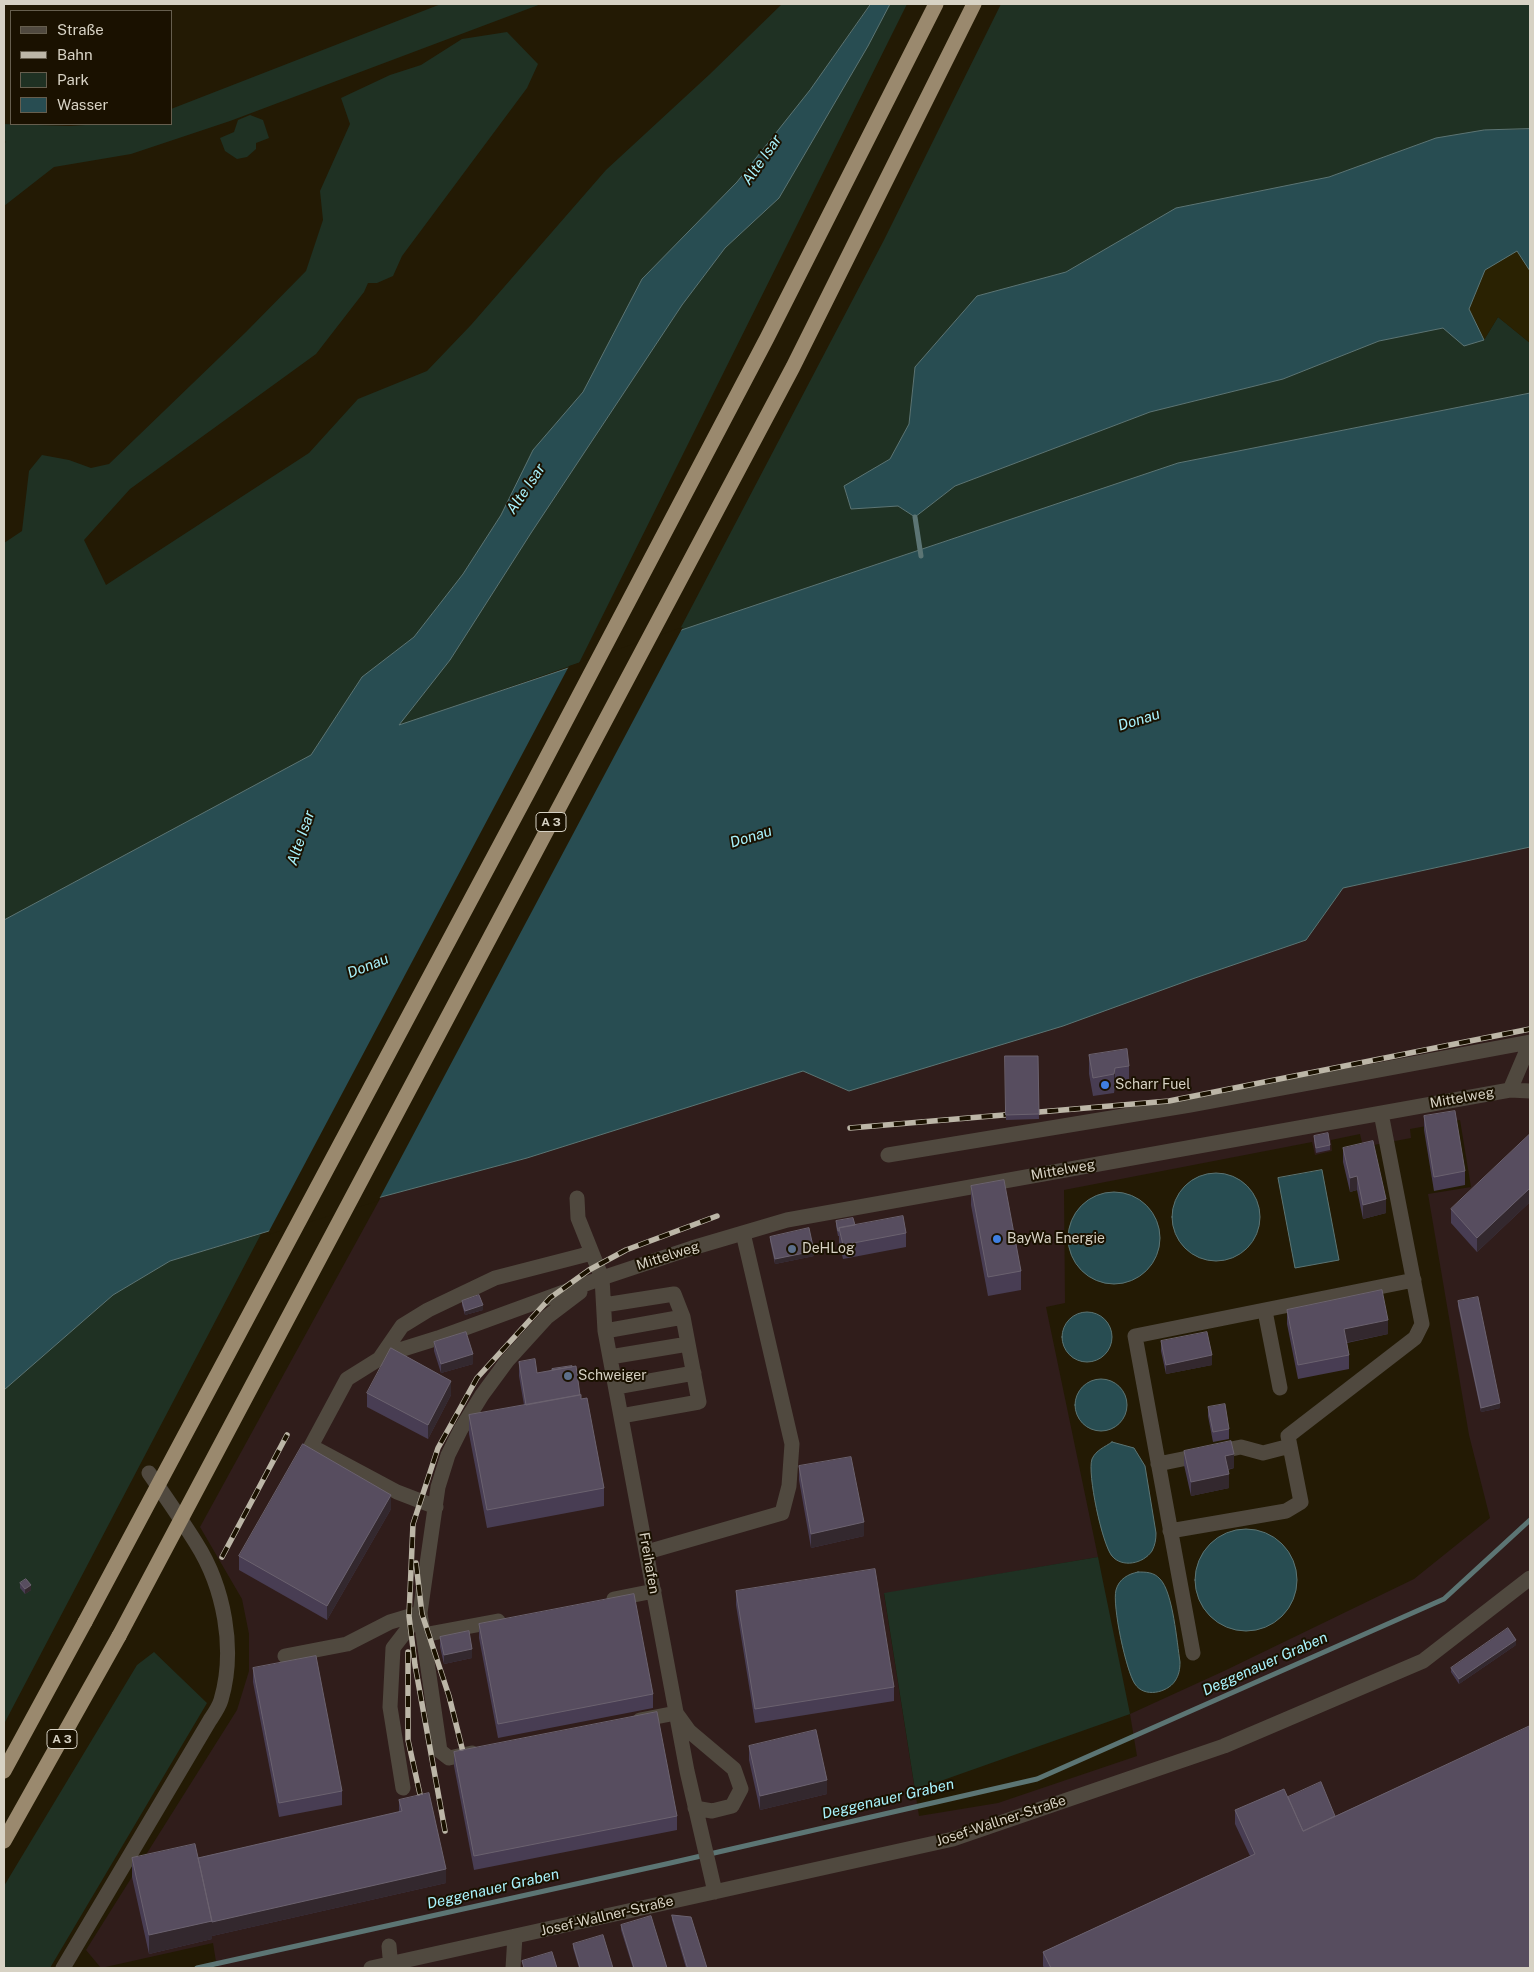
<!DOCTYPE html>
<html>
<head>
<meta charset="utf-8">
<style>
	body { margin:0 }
	#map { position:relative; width:1534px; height:1972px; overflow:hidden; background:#231a04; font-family:"Public Sans",sans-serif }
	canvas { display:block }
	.frame { position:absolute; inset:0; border:5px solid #d7d2c4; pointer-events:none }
	.legend { position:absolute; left:10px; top:10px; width:162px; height:115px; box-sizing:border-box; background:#1a1100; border:1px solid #665e4e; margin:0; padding:6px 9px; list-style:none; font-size:15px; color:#d7d2c4 }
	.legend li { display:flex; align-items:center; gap:10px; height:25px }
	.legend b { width:25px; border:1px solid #665e4e }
</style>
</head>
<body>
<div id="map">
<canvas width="1534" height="1972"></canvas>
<div class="frame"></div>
<ul class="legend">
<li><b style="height:6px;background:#50493f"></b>Straße</li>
<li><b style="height:6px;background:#bcb6a7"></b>Bahn</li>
<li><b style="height:14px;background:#1f3123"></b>Park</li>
<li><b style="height:14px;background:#284d52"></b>Wasser</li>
</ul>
</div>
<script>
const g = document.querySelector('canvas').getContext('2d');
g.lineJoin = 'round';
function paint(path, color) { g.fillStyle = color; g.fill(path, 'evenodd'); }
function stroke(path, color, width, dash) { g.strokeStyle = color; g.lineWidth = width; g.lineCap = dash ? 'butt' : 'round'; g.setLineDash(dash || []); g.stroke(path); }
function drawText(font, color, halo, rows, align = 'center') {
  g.font = font + ' "Public Sans",sans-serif'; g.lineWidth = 4; g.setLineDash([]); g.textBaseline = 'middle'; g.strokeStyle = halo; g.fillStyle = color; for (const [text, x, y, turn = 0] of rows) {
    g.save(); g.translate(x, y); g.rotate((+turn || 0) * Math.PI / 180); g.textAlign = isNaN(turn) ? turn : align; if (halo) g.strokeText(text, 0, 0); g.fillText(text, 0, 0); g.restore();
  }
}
const industrial = new Path2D(`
	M 1530,847 L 1530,1968 L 217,1968 L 213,1943 L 101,1968 L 86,1950 L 237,1710 L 249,1671 L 249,1634 L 242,1599 L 200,1527 L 381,1197 L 527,1158 L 803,1071 L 850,1091 L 1306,940 L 1343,888 ZM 1460,1120 L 1471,1187 L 1428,1194 L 1469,1435 L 1490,1518 L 1414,1579 L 1224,1671 L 1130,1714 L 1137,1756 L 998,1803 L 919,1816 L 884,1594 L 1098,1557 L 1046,1307 L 1065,1303 L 1064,1190 L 1312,1142 L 1315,1155 L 1332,1151 L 1331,1140 L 1360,1134 L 1363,1147 L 1411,1138 L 1410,1129 Z`);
const green = new Path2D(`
	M 441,4 L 541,4 L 230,121 L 131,154 L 54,167 L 4,206 L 4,143 L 6,142 L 4,141 L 4,124 L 70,126 L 100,124 L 171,124 L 171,109 Z
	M 782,4 L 871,4 L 810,90 L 737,182 L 642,279 L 583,392 L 533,450 L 501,515 L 463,574 L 414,637 L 362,677 L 311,755 L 4,920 L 4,543 L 22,531 L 29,471 L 42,455 L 69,460 L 91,468 L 109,464 L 246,332 L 306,271 L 323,220 L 320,191 L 350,124 L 341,98 L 390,75 L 421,65 L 462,39 L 507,32 L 538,64 L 527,88 L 402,256 L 393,276 L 377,283 L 368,283 L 364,292 L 316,354 L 130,489 L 84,540 L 106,585 L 309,453 L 358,399 L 427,371 L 471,325 L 606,170 L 710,74 Z
	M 890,4 L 907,4 L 579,663 L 398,726 L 450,660 L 531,533 L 682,305 L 725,248 L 779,198 L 868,46 Z
	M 1001,4 L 1530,4 L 1530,129 L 1484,130 L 1436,138 L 1329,177 L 1177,208 L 1066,272 L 977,296 L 915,367 L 909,424 L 890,459 L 844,487 L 851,509 L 898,506 L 915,517 L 955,486 L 1150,412 L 1283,379 L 1379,341 L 1443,328 L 1464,345 L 1484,340 L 1498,317 L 1530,343 L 1530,393 L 1178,463 L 679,631 L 884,240 Z
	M 250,115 L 263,120 L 269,138 L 256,143 L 256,149 L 247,157 L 237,159 L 225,151 L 220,138 L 234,132 L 238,120 Z
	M 261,1234 L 4,1724 L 4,1390 L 113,1295 L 170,1261 Z
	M 1098,1557 L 1130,1714 L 915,1790 L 884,1593 Z
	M 154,1652 L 207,1703 L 50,1968 L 4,1968 L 4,1886 L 137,1665 Z`);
const sand = new Path2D(`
	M 1517,250 L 1530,271 L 1530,343 L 1498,317 L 1484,340 L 1469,309 L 1485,270 Z`);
const water = new Path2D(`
	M 871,4 L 890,4 L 868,46 L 779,198 L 725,248 L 682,305 L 531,533 L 450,660 L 399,725 L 1178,463 L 1530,393 L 1530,847 L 1343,888 L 1306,940 L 1195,978 L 1063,1026 L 849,1091 L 803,1071 L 527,1158 L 381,1197 L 170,1261 L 113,1295 L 4,1390 L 4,920 L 311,755 L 362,677 L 414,637 L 463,574 L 501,515 L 533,450 L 583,392 L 642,279 L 737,182 L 810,90 Z
	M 1530,129 L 1530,271 L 1517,251 L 1485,270 L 1469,309 L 1484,340 L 1464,346 L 1443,328 L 1379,341 L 1283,379 L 1150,412 L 955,486 L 915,517 L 898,506 L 851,509 L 844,486 L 890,459 L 909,424 L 915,367 L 977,296 L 1066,272 L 1176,208 L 1329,177 L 1436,138 L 1484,130 Z
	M 1322,1170 L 1339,1260 L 1295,1268 L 1278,1178 Z
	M1172 1217a44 44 0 1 1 88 0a44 44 0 1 1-88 0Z
	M1068 1238a46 46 0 1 1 92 0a46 46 0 1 1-92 0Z
	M1062 1337a25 25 0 1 1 50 0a25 25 0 1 1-50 0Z
	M1075 1405a26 26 0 1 1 52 0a26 26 0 1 1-52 0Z
	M 1112,1442 L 1134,1448 L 1145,1466 L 1156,1533 C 1156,1540 1155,1545 1152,1551 C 1143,1564 1122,1568 1112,1556 C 1102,1544 1087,1473 1092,1459 C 1096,1450 1105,1447 1112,1442 Z
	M1195 1580a51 51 0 1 1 102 0a51 51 0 1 1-102 0Z
	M 1138,1572 C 1146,1572 1154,1572 1160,1579 C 1173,1592 1177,1643 1180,1662 C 1180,1669 1179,1675 1175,1681 C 1167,1693 1144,1698 1135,1684 C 1126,1671 1112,1605 1116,1590 C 1119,1579 1128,1574 1138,1572 Z`);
const pier = new Path2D(`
	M 683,627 L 378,1201 L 267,1235 L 569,666 Z`);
const stream = new Path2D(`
	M 915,517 L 921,556
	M 197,1968 L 666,1864 L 1037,1779 L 1444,1599 L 1530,1520`);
const minor = new Path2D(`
	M 1510,1090 L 1530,1043
	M 888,1155 L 1190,1105 L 1530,1042
	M 577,1198 L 578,1218 L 602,1278 L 605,1331 L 687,1771 L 715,1892
	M 604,1305 L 674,1294 L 683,1317 L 699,1402 L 621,1416
	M 1265,1311 L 1280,1388
	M 605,1331 L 683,1317
	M 610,1357 L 688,1344
	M 380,1358 L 402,1326 L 428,1310 L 495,1278 L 592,1253
	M 616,1387 L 694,1373
	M 1158,1464 L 1241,1447 L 1263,1453 L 1290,1446
	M 436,1507 L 397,1492 L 311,1446 L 347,1379 L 387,1354 L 438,1338 L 602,1278 L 692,1248 L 787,1220 L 1510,1090 L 1530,1091
	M 1170,1531 L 1286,1511 L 1301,1502 L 1288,1436 L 1415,1338 L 1422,1324 L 1381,1113
	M 647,1552 L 782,1513 L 789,1486 L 792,1444 L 743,1233
	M 614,1599 L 654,1591
	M 423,1635 L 498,1621
	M 1193,1653 L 1135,1336 L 1414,1280
	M 285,1656 L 347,1644 L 390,1622 L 420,1613
	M 640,1720 L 676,1713 L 689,1731 L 734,1769 L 741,1789 L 732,1806 L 712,1811 L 695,1808
	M 472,1753 L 449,1758 L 440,1751 L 420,1613 L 438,1487 L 448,1455 L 461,1429 L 482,1395 L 507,1361 L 547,1317 L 580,1292
	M 403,1788 L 390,1707 L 393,1648 L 420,1613
	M 389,1946 L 391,1968
	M 63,1968 L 210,1720 C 214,1714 219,1707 221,1700 C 236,1649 224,1587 196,1543 C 181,1519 165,1496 149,1473
	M 371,1968 L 953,1839 L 1224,1746 L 1423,1661 L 1530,1578
	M 513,1968 L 515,1936`);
const highway = new Path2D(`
	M 4,1771 L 85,1622
	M 4,1841 L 119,1636`);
const rail = new Path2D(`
	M 850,1128 L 1169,1101 L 1530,1029
	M 222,1557 L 287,1435
	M 416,1563 L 422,1614 L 449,1696 L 466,1764
	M 408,1652 L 408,1740 L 423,1808
	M 445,1831 L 415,1665 L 409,1616 L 413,1524 L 438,1448 L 477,1378 L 550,1298 L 589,1270 L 626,1250 L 717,1216`);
const highwayBridge = new Path2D(`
	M 85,1622 L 532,785 L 767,338 L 936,4
	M 119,1636 L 793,367 L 974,4`);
const wall = new Path2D(`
	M 1089,1055 L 1129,1066 L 1129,1085 L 1115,1087 L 1114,1093 L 1093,1096 L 1089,1074 Z
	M 1005,1056 L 1038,1056 L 1039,1119 L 1006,1120 Z
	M 1424,1116 L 1465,1171 L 1465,1185 L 1434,1191 L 1424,1130 Z
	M 1530,1134 L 1530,1202 L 1477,1252 L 1451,1223 L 1451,1209 Z
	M 1314,1136 L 1330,1145 L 1330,1150 L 1316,1153 L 1314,1141 Z
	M 1343,1148 L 1386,1213 L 1363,1219 L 1357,1190 L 1350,1192 L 1343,1162 Z
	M 971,1186 L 1021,1271 L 1021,1290 L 988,1296 L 971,1205 Z
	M 836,1221 L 906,1233 L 906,1247 L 843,1259 L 839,1242 L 839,1236 L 838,1236 L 836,1226 Z
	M 770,1237 L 814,1256 L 775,1264 L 770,1241 Z
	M 462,1301 L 483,1310 L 465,1315 L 462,1305 Z
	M 1458,1301 L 1500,1408 L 1481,1412 L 1458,1306 Z
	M 1287,1310 L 1388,1334 L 1347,1343 L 1349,1355 L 1349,1369 L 1298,1379 L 1287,1324 Z
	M 1161,1341 L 1212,1365 L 1166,1374 L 1161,1351 Z
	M 434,1342 L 473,1364 L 441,1373 L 434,1351 Z
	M 519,1362 L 581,1399 L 604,1488 L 604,1506 L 487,1528 L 469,1434 L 469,1415 L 524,1405 L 519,1376 Z
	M 367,1393 L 451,1395 L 428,1439 L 367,1407 Z
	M 1208,1407 L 1229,1429 L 1229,1439 L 1213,1442 L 1208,1416 Z
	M 1184,1451 L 1234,1468 L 1228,1470 L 1229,1488 L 1191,1496 L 1184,1465 Z
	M 799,1466 L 864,1536 L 811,1548 L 799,1480 Z
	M 391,1509 L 327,1620 L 239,1570 L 239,1556 Z
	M 20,1583 L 31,1590 L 25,1594 L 20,1588 Z
	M 736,1591 L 894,1687 L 894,1701 L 755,1723 L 736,1605 Z
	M 479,1624 L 653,1694 L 653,1708 L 498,1738 L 479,1638 Z
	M 440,1637 L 472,1658 L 444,1664 L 440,1647 Z
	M 1516,1645 L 1459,1684 L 1451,1672 L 1451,1668 Z
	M 253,1668 L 342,1791 L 342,1805 L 279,1817 L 253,1682 Z
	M 749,1746 L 827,1794 L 760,1810 L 749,1760 Z
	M 454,1752 L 677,1816 L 677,1830 L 474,1870 L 454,1766 Z
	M 1288,1797 L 1335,1816 L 1530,1968 L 1044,1968 L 1043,1966 L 1043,1952 L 1250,1856 L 1235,1824 L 1235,1810 Z
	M 399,1800 L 446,1883 L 212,1936 L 212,1939 L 149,1954 L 132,1877 L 132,1858 L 198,1858 L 399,1812 Z
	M 672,1915 L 707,1968 L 686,1968 L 672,1920 Z
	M 621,1925 L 667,1968 L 633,1968 L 621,1930 Z
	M 573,1944 L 613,1968 L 579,1968 L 573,1948 Z`);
const shadedWall = new Path2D(`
	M 1115,1068 L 1115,1087 L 1114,1093 L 1114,1074 Z
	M 1357,1176 L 1357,1190 L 1350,1192 L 1350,1178 Z
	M 1530,1188 L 1530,1202 L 1477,1252 L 1477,1238 Z
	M 1386,1199 L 1386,1213 L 1363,1219 L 1363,1205 Z
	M 814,1251 L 814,1256 L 775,1264 L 775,1259 Z
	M 483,1305 L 483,1310 L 465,1315 L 465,1311 Z
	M 1388,1320 L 1388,1334 L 1344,1343 L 1344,1329 Z
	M 473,1354 L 473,1364 L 441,1373 L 441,1364 Z
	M 1212,1355 L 1212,1365 L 1166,1374 L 1166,1365 Z
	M 451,1381 L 451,1395 L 428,1439 L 428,1425 Z
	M 1500,1403 L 1500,1408 L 1481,1412 L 1481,1408 Z
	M 1234,1454 L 1234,1468 L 1225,1470 L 1225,1456 Z
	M 1229,1474 L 1229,1488 L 1191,1496 L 1191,1482 Z
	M 391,1495 L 391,1509 L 327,1620 L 327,1606 Z
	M 864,1522 L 864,1536 L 811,1548 L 811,1534 Z
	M 31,1585 L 31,1590 L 25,1594 L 25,1589 Z
	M 1516,1640 L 1516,1645 L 1459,1684 L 1459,1679 Z
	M 472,1649 L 472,1658 L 444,1664 L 444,1655 Z
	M 827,1780 L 827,1794 L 760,1810 L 760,1796 Z
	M 446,1869 L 446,1883 L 212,1936 L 212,1939 L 149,1954 L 149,1935 Z`);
const building = new Path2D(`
	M 1127,1049 L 1129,1066 L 1115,1068 L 1114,1074 L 1093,1078 L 1089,1055 Z
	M 1005,1056 L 1038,1056 L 1039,1114 L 1006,1115 Z
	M 1455,1111 L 1465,1171 L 1434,1177 L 1424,1116 Z
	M 1328,1133 L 1330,1145 L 1316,1148 L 1314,1136 Z
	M 1530,1134 L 1530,1188 L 1477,1238 L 1451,1209 Z
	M 1373,1141 L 1386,1199 L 1363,1205 L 1357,1176 L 1350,1178 L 1343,1148 Z
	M 1004,1180 L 1021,1271 L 988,1277 L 971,1186 Z
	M 903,1216 L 906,1233 L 843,1245 L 839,1228 Z
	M 853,1218 L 855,1225 L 839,1228 L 839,1231 L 838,1231 L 836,1221 Z
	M 809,1228 L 814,1251 L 775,1259 L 770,1237 Z
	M 1382,1290 L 1388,1320 L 1344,1329 L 1349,1355 L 1298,1365 L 1287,1310 Z
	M 479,1295 L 483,1305 L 465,1311 L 462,1301 Z
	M 1478,1297 L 1500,1403 L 1481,1408 L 1458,1301 Z
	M 466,1332 L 473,1354 L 441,1364 L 434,1342 Z
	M 1207,1332 L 1212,1355 L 1166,1365 L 1161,1341 Z
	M 391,1348 L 451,1381 L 428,1425 L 367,1393 Z
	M 535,1359 L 537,1373 L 576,1366 L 580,1395 L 526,1405 L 519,1362 Z
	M 572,1366 L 572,1367 L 552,1370 L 552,1369 Z
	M 581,1395 L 581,1399 L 587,1398 L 604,1488 L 487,1510 L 469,1415 Z
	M 1225,1404 L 1229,1429 L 1213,1432 L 1208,1407 Z
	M 1231,1441 L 1234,1454 L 1225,1456 L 1229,1474 L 1191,1482 L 1184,1451 Z
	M 303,1444 L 391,1495 L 327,1606 L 239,1556 Z
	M 851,1457 L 864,1522 L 811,1534 L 799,1466 Z
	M 875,1569 L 894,1687 L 755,1709 L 736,1591 Z
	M 26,1579 L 31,1585 L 25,1589 L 20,1583 Z
	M 634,1594 L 653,1694 L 498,1724 L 479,1624 Z
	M 1508,1628 L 1516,1640 L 1459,1679 L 1451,1668 Z
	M 469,1631 L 472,1649 L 444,1655 L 440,1637 Z
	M 316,1656 L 342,1791 L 279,1803 L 253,1668 Z
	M 657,1712 L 677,1816 L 474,1856 L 454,1752 Z
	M 1530,1726 L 1530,1968 L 1051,1968 L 1043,1952 L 1255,1854 L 1235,1810 L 1284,1789 L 1303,1831 Z
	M 816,1730 L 827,1780 L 760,1796 L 749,1746 Z
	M 1321,1782 L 1335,1816 L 1303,1831 L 1288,1797 Z
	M 429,1793 L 446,1869 L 212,1922 L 198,1858 L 402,1811 L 399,1800 Z
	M 195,1844 L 212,1921 L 149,1935 L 132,1858 Z
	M 672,1915 L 691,1917 L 707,1968 L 688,1968 Z
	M 651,1916 L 667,1968 L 634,1968 L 621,1925 Z
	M 603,1935 L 613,1968 L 580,1968 L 573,1944 Z
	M 552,1952 L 557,1968 L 524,1968 L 522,1961 Z`);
const markers = [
	[1105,1085,5,"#3f7fe0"],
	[997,1239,5,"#3f7fe0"],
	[792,1249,5,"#5c6f8a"],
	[568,1376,5,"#5c6f8a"]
];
const shields = [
	[551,822,30],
	[62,1739,30]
];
const shieldNames = [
	["A 3",551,822],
	["A 3",62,1739]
];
const poiNames = [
	["Scharr Fuel",1115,1085],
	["BayWa Energie",1007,1239],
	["DeHLog",802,1249],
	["Schweiger",578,1376]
];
const streetNames = [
	["Mittelweg",1462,1098,-10],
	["Mittelweg",1063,1170,-10],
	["Mittelweg",668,1256,-18],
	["Freihafen",649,1563,80],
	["Josef-Wallner-Straße",1001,1821,-18],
	["Josef-Wallner-Straße",607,1916,-13]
];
const waterNames = [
	["Alte Isar",762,160,-55],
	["Alte Isar",526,489,-56],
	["Donau",1139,720,-17],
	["Donau",751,837,-17],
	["Alte Isar",301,838,-71],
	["Donau",368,966,-22],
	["Deggenauer Graben",1265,1664,-24],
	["Deggenauer Graben",888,1799,-13],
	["Deggenauer Graben",493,1889,-13]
];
paint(industrial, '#301d1b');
paint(green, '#1f3123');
paint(sand, '#2a2202');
paint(water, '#284d52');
stroke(water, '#5c7574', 1);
paint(pier, '#231a04');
stroke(stream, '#5c7574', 5);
stroke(minor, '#50493f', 15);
stroke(highway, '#9a896e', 15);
stroke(rail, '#bcb6a7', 5.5);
stroke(rail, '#1a1100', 4, [11]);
stroke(highwayBridge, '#9a896e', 15);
paint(wall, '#483d53');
paint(shadedWall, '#33282e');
paint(building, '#574d5f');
stroke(building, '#6b626f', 1);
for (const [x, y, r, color] of markers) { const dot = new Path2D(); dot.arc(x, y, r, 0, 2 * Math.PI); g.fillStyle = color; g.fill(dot); stroke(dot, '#1a1100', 2); }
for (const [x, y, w] of shields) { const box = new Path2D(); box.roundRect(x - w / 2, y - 9.5, w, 19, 4); g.fillStyle = '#1a1100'; g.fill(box); stroke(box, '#d7d2c4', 1); }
drawText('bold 12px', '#d7d2c4', null, shieldNames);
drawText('14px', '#d7d2c4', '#1a1100', poiNames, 'left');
drawText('14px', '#d7d2c4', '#1a1100', streetNames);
drawText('italic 15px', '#a8f2fc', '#1a1100', waterNames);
</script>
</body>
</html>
